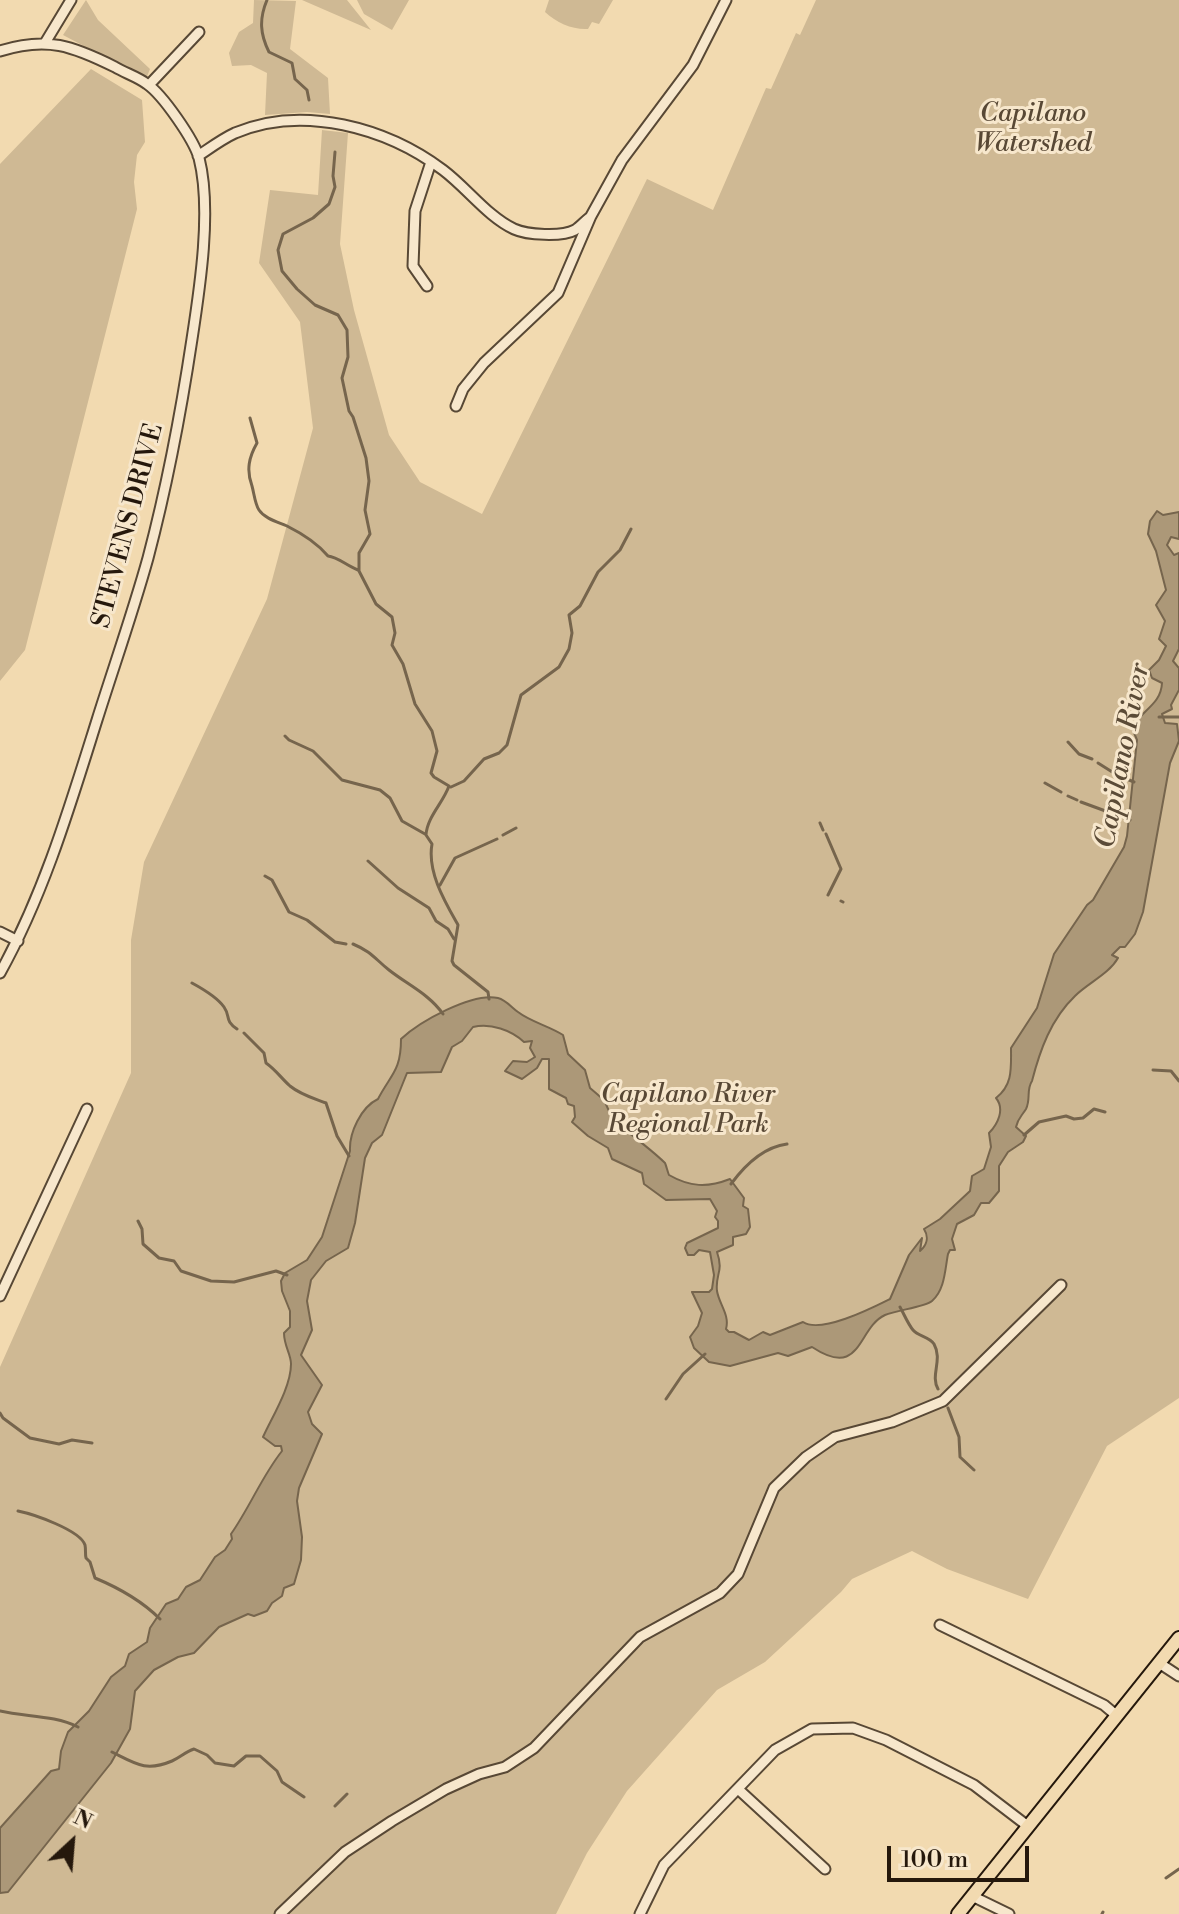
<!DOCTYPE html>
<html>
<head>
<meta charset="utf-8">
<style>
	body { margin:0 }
	#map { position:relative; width:1179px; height:1914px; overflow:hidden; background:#f2dab0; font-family:"Libre Bodoni",serif }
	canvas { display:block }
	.north { position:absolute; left:32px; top:1802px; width:80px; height:80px; -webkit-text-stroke:6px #f7e7cc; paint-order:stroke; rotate:26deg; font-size:22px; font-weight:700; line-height:32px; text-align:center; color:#25180c }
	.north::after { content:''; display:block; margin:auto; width:28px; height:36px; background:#25180c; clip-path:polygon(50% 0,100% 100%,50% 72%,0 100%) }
	.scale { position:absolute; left:887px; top:1846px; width:142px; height:36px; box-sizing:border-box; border:4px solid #25180c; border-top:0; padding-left:10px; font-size:24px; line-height:28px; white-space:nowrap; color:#25180c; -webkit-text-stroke:6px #f7e7cc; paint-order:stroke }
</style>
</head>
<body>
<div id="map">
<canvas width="1179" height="1914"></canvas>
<div class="north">N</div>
<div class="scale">100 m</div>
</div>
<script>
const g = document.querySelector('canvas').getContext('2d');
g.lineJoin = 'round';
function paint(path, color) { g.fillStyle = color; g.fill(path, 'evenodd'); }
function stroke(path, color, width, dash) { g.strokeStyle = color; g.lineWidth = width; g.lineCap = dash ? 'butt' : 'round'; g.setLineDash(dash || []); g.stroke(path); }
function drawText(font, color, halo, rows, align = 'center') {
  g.font = font + ' "Libre Bodoni",serif'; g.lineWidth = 6; g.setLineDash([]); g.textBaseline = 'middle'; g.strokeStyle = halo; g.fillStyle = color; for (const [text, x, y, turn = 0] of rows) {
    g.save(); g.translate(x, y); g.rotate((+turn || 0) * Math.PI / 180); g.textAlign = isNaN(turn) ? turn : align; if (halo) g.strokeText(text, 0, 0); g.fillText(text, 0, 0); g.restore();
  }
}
const green = new Path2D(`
	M 86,0 L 98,20 L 150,69 L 146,79 L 63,35 Z
	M 254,0 L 296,1 L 290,49 L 328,78 L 330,114 L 307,112 L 265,115 L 267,73 L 251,65 L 232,66 L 229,53 L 239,32 L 253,23 Z
	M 302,0 L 347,0 L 371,30 Z
	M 357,0 L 409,0 L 392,30 L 364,14 Z
	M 549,0 L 613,0 L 599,24 L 592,22 L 588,29 C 573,30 557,23 545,12 Z
	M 816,0 L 1179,0 L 1179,1398 L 1107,1446 L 1028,1599 L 947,1569 L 912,1551 L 852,1579 L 841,1592 L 765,1662 L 717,1690 L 627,1791 L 587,1853 L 556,1914 L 0,1914 L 0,1367 L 131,1073 L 131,940 L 144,862 L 267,599 L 313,428 L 300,322 L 259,263 L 270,190 L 318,195 L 322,130 L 348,133 L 340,244 L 354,310 L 389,435 L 420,482 L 482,514 L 647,179 L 713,210 L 766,88 L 771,89 L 796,33 L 800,35 Z
	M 91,69 L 142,100 L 145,142 L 137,155 L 134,182 L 137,209 L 25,650 L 0,681 L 0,164 Z`);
const water = new Path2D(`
	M 1157,511 L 1163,515 L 1179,512 L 1179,539 L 1171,537 L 1167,545 L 1174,555 L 1179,553 L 1179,649 L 1173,661 L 1179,668 L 1179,690 L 1171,705 L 1172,709 L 1162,714 L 1165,723 L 1177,724 L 1179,741 L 1170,763 L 1143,912 L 1135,934 L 1125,947 L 1120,947 L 1112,955 L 1118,958 C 1109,974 1088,983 1075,996 C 1051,1019 1040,1050 1032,1081 C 1026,1090 1031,1099 1026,1109 C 1021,1117 1018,1118 1016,1127 L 1026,1136 L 1023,1142 L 1008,1152 L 999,1166 L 999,1191 L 989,1203 L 981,1203 L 974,1215 L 957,1224 L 952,1239 L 955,1250 L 950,1250 L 948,1254 C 945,1269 945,1290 932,1301 C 925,1307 897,1310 885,1315 C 857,1328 862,1380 812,1347 L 788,1356 L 778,1353 L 730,1366 L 709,1362 L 694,1348 L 690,1337 L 698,1326 L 702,1313 L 692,1292 L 709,1292 L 712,1289 L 714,1275 L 710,1252 L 699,1250 L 694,1255 L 688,1255 L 685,1248 L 687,1243 L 718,1228 L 718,1221 L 715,1217 L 717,1211 L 710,1199 L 666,1200 L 644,1184 L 642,1173 L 612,1159 L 608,1148 L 588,1136 L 572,1122 L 575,1117 L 574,1106 L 568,1104 L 566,1098 L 549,1089 L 549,1059 L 542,1059 L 537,1068 L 522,1079 L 505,1071 L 513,1061 L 527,1062 L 535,1057 L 530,1048 L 532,1041 L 524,1042 C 511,1030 491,1023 473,1027 L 462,1041 L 452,1047 L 441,1072 L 407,1073 L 382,1135 L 372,1143 L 365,1158 L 355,1223 L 348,1248 L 326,1261 L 311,1280 L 307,1301 L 312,1330 L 301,1355 L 322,1385 L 308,1412 L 312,1424 L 322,1434 L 299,1488 L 297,1501 L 302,1537 L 301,1560 L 294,1584 L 284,1588 L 282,1596 L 272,1603 L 267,1611 L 254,1616 L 248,1614 L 219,1627 L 194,1653 L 178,1657 L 154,1670 L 135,1691 L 130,1729 L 111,1763 L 8,1892 L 0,1893 L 0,1828 L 51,1771 L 59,1769 L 61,1751 L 68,1732 L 89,1711 L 111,1677 L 125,1666 L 129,1654 L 147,1642 L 150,1628 L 166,1604 L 178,1599 L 186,1587 L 200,1580 L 215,1557 L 225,1550 L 232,1539 L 231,1534 C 250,1507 262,1476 282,1451 L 281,1446 L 275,1446 L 263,1437 C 272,1417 291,1387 291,1364 C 291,1354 284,1346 284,1333 L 290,1327 L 290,1311 L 282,1291 L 281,1281 L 285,1273 L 307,1260 L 322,1237 L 350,1151 C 349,1133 361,1107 378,1099 C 391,1074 401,1071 401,1039 C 419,1022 472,992 498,998 C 506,1000 511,1007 518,1012 C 531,1022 549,1026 563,1035 L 568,1054 L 585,1070 L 590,1088 L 604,1100 L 609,1111 L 617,1117 L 620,1127 C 629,1132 657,1155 665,1163 C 666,1165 668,1173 669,1175 C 690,1187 707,1188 730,1179 L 744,1198 L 743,1206 L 748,1209 L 750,1227 L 746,1234 L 733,1237 L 733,1245 L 717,1252 C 724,1272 715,1274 717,1291 C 719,1304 730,1315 726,1329 L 729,1332 L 734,1332 L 749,1340 L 763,1332 L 770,1335 L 803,1322 C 821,1334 872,1308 890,1299 L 909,1255 L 922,1238 L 920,1251 C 927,1245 929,1237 924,1229 L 940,1219 L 970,1191 L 972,1176 L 984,1169 L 991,1147 L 989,1133 C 998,1124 1005,1109 996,1098 C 1013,1085 1011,1068 1011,1048 L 1037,1008 L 1054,954 L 1087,905 L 1093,900 L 1124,847 L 1127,836 L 1137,740 L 1132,728 C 1141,710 1161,705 1162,683 L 1152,678 L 1149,670 L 1159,660 L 1166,646 L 1159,639 L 1165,621 L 1156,605 L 1166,590 L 1156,551 L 1148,534 L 1150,521 Z`);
const stream = new Path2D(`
	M 267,0 C 259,19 260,34 269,52 L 292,63 L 295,79 L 307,90 L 309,100
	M 335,152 L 333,176 L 335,187 L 329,204 L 313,218 L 283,234 L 278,250 L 282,271 L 297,289 L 315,305 L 338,315 L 347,330 L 348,357 L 342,378 L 349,411 L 353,417 L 366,458 L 369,481 L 365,510 L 370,534 L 359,553 L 359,571 L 376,604 L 392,617 L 395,633 L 392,645 L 403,664 L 415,704 L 432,731 L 437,751 L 431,773 L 434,777 L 449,786 C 443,803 427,817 426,835 L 432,844 C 427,872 445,902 458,925 L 452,961 L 454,965 L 488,992 L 489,999
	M 250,418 L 257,443 C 249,457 246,470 252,486 C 254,493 255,504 259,510 C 265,519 278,522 287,526 C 301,533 318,544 328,556 C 338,557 347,566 358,570
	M 1159,717 L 1179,717
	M 285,736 L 289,740 L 313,751 L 342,780 L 380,790 L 390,798 L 402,821 L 425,834
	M 1068,742 L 1079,754 L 1092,759
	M 1098,763 L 1117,775 L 1134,782
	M 1045,783 L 1061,792
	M 451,787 L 464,781 L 484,759 L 499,753 L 507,745 L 521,695 L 559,667 L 569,649 L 572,633 L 569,615 L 580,606 L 598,572 L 620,550 L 631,529
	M 1068,796 L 1077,800
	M 1081,802 L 1130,820
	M 820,823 L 823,830
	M 826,834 L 841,869 L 828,895
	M 503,835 L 516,828
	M 368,861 L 398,888 L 429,908 L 436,921 L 448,929 L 454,939
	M 265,876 L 272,880 L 289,912 L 307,920 L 335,942 L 346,944
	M 440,885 L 455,858 L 497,839
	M 841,901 L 843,902
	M 353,944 C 372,952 374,958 389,970 C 408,985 429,994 443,1014
	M 192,983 C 203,989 217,997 224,1007 C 231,1017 224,1020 237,1029
	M 244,1033 L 264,1053 L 266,1063 C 276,1070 281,1078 290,1086 C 301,1095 313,1098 326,1103 L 337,1136 L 349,1156
	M 1153,1070 L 1171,1071 L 1179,1081
	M 1024,1135 L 1039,1122 L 1066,1116 L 1074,1119 L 1083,1118 L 1094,1109 L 1105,1112
	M 731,1184 C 745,1165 764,1147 787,1144
	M 138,1221 L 142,1229 L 143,1244 L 159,1258 L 174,1261 L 181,1271 L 211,1281 L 234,1282 L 276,1271 L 287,1275
	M 900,1307 C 904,1314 908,1324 913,1330 C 919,1337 929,1336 934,1344 C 943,1360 930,1375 938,1389
	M 666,1399 L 683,1374 L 705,1354
	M 948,1408 L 959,1437 L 960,1457 L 974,1470
	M 0,1413 L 3,1418 L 30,1438 L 59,1444 L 72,1440 L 92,1443
	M 18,1511 C 33,1514 80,1530 85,1545 C 86,1550 85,1554 86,1558 L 90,1562 L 95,1578 C 119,1588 141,1600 160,1619
	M 0,1711 C 26,1717 54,1715 78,1727
	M 112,1752 C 136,1764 146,1772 172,1761 C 181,1757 185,1752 194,1749 L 207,1755 L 215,1763 L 234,1766 L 246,1756 L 260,1756 L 277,1771 L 282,1782 L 304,1797
	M 335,1806 L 347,1794
	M 1166,1878 L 1179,1869
	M 1102,1914 L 1103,1912`);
const minor = new Path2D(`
	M 45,43 L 71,0
	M 0,51 C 47,36 73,46 115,67 C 125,73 138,77 147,84 C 163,95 194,140 199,158 C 212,209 200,287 192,339 C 181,412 167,486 148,558 C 133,612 114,666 97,720 C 70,806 44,894 0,973
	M 149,85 L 199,32
	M 198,156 C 210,148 222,139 235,133 C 303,104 387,128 443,170 C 467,188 488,217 514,229 C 527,235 562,237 575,230 C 580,227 584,222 589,218
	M 427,286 L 413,266 L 415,211 L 431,162
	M 456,406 L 463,389 L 484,363 L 558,293 L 591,216 L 622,160 L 693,65 L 726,0
	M 0,932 L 18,941
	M 0,1296 L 87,1109
	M 940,1625 L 1104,1705 L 1116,1715
	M 1159,1663 L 1179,1676
	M 738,1789 L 825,1869
	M 972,1896 L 1009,1914
	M 280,1914 L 345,1852 L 392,1821 L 446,1789 L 479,1774 L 505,1767 L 534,1748 L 640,1637 L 720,1593 L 738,1574 L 774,1488 L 806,1457 L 835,1437 L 892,1422 L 943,1401 L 1061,1285
	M 640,1914 L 664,1865 L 775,1750 L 812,1729 L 853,1728 L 886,1740 L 974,1785 L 1029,1827`);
const major = new Path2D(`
	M 958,1914 L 1179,1638`);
const parkNames = [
	["Capilano",1033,115],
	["Watershed",1033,145],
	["Capilano River",688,1096],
	["Regional Park",688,1126]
];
const streetNames = [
	["STEVENS DRIVE",129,526,-75]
];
const waterNames = [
	["Capilano River",1124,756,-79]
];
paint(green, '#cfb994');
paint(water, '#ac9878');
stroke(water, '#76654d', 2);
stroke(stream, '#76654d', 3);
stroke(minor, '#584835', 13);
stroke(major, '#25180c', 16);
stroke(minor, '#f7e7cc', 9);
stroke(major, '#f2dab0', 12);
drawText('italic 26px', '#584835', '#f7e7cc', parkNames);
drawText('26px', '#25180c', '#f7e7cc', streetNames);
drawText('italic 28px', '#5b4b37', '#f7e7cc', waterNames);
</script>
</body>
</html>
